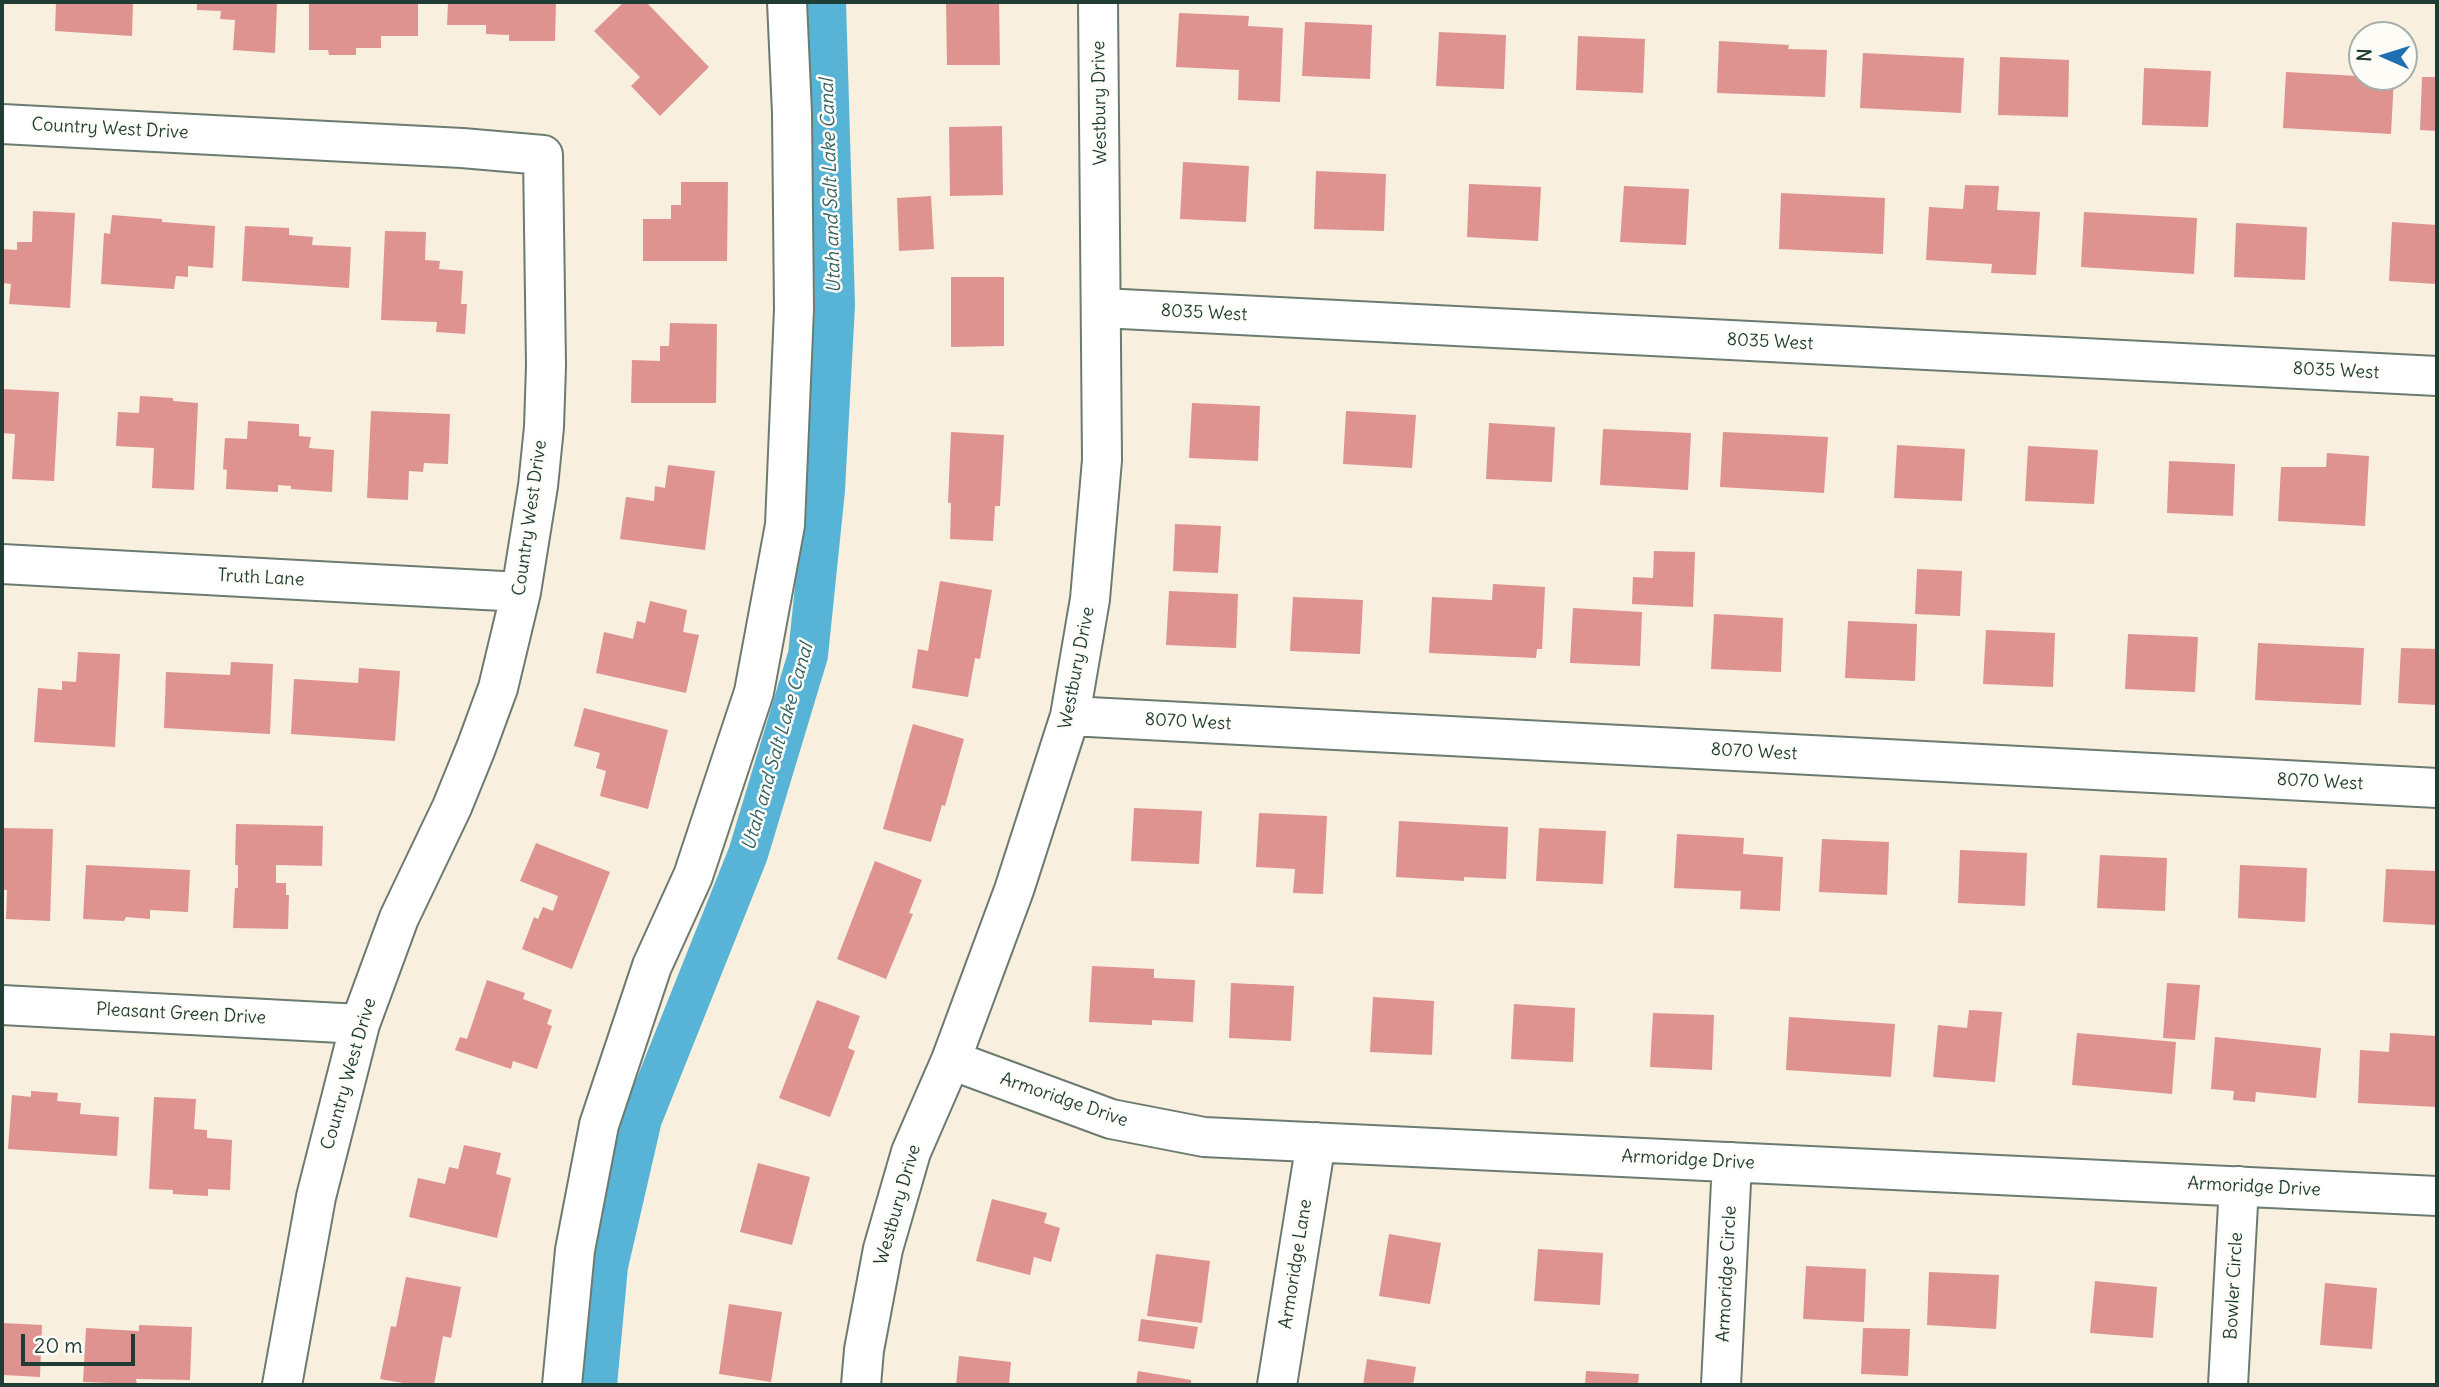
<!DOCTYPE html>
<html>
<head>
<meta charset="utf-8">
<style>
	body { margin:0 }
	#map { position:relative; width:2439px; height:1387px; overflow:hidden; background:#f8efde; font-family:Delius,sans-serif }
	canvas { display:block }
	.frame { position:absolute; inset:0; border:4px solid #1f3d34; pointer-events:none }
	.north { position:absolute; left:2348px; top:21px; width:70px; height:70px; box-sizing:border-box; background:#fdfcf7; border:2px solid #a4b0a9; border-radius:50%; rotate:273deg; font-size:19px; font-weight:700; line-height:28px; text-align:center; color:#1f3d34 }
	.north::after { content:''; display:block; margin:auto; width:24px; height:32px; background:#1f6fb2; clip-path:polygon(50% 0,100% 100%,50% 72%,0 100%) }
	.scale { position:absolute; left:21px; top:1334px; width:114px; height:32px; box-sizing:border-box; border:4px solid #1f3d34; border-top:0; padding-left:9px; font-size:21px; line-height:24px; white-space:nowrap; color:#1f3d34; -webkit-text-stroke:5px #fdfcf7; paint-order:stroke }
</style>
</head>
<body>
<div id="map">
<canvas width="2439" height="1387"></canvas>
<div class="frame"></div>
<div class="north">N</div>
<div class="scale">20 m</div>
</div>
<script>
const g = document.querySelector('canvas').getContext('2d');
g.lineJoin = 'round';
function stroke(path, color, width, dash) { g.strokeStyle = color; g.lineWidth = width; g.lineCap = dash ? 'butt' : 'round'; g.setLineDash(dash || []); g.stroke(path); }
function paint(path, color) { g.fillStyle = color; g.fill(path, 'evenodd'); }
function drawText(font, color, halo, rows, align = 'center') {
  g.font = font + ' Delius,sans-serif'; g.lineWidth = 5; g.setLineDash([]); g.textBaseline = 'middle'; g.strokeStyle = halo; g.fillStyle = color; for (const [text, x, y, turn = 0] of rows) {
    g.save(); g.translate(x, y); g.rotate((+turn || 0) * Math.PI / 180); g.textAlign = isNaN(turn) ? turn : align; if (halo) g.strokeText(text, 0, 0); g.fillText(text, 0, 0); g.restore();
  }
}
const canal = new Path2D(`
	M 597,1385 L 608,1266 L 642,1119 L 748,854 L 808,655 L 825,490 L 835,305 L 826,2`);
const building = new Path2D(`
	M 56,2 L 133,2 L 132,36 L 55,31 Z
	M 197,2 L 277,2 L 275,53 L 233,50 L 235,20 L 220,19 L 221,11 L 197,10 Z
	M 309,2 L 418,2 L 418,36 L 381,36 L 381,48 L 356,48 L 356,55 L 329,55 L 328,50 L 309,50 Z
	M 448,2 L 556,2 L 555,41 L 509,41 L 509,35 L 486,34 L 486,25 L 447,25 Z
	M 624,2 L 646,2 L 709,67 L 660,116 L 631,86 L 640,77 L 594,31 Z
	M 946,2 L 999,2 L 1000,65 L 947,65 Z
	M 1179,13 L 1249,16 L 1248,26 L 1283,28 L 1280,102 L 1238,100 L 1239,70 L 1176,67 Z
	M 1305,22 L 1372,25 L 1370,79 L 1302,76 Z
	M 1439,32 L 1506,35 L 1504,89 L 1436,86 Z
	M 1578,36 L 1645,39 L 1643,93 L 1576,90 Z
	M 1719,41 L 1789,45 L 1788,49 L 1827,50 L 1825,97 L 1717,93 Z
	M 1863,53 L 1964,58 L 1961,113 L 1860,108 Z
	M 2000,57 L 2069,60 L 2068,117 L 1998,115 Z
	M 2144,68 L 2211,71 L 2208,127 L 2142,125 Z
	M 2286,72 L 2394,78 L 2391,134 L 2283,128 Z
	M 2422,77 L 2437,77 L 2437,131 L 2420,130 Z
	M 1002,126 L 1003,195 L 950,196 L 949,127 Z
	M 1183,162 L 1249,166 L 1246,222 L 1180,219 Z
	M 1316,171 L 1386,174 L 1384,231 L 1314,229 Z
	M 681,182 L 728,182 L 727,261 L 643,261 L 643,219 L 671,219 L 671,205 L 681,205 Z
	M 1469,184 L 1541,187 L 1538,241 L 1467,237 Z
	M 1965,185 L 1999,186 L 1997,210 L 2040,212 L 2036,275 L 1991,273 L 1992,264 L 1926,260 L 1929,207 L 1963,209 Z
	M 1624,186 L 1689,189 L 1686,245 L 1620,242 Z
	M 1781,193 L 1885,198 L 1883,254 L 1779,249 Z
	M 931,196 L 934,249 L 899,251 L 897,198 Z
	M 33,211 L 75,213 L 70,308 L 9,304 L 11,284 L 2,283 L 2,249 L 17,250 L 17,242 L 32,242 Z
	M 2084,212 L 2197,218 L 2194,274 L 2081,267 Z
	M 112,215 L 162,219 L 162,222 L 215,226 L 213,268 L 188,266 L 188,277 L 176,276 L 174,289 L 101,284 L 104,233 L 110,234 Z
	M 2392,222 L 2437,225 L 2437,284 L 2389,281 Z
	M 2236,223 L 2307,227 L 2305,280 L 2234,277 Z
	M 245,226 L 289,228 L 289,235 L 313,237 L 312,245 L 351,247 L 349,288 L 242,281 Z
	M 385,231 L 426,232 L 425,260 L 440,261 L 439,269 L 463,271 L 461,304 L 467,304 L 465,334 L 436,332 L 437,322 L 381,320 Z
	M 951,277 L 1004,277 L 1004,346 L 951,347 Z
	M 670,323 L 717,324 L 716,403 L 631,403 L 632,360 L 660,361 L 660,346 L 669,346 Z
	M 2,389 L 59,392 L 54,481 L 12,479 L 15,434 L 2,433 Z
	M 140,396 L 173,398 L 173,401 L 198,403 L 194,490 L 152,488 L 154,448 L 116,446 L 118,412 L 139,413 Z
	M 1192,403 L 1260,406 L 1258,461 L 1189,458 Z
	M 371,411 L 450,414 L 448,464 L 424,463 L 423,472 L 409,471 L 408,500 L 367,498 Z
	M 1346,411 L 1416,415 L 1412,468 L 1343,464 Z
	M 248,421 L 299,424 L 299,436 L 311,437 L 309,448 L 334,450 L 332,492 L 291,489 L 291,486 L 278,485 L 278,492 L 226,489 L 227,470 L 223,469 L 225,438 L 247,439 Z
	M 1489,423 L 1555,427 L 1552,482 L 1486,479 Z
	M 1603,429 L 1691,433 L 1688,490 L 1600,485 Z
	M 951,432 L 1004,435 L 1000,506 L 995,506 L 993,541 L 950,539 L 951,503 L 948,503 Z
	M 1723,432 L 1828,437 L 1824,493 L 1720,487 Z
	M 1897,445 L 1965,449 L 1962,501 L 1894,498 Z
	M 2028,446 L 2098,450 L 2094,504 L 2025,501 Z
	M 2327,453 L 2369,456 L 2365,526 L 2278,521 L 2281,467 L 2326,467 Z
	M 2169,461 L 2235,464 L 2233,516 L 2167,513 Z
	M 668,465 L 715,471 L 705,550 L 620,539 L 626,497 L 654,501 L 655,486 L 665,488 Z
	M 1175,524 L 1221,526 L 1218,573 L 1173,571 Z
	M 1654,551 L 1695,552 L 1693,607 L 1632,604 L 1633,577 L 1653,578 Z
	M 1917,569 L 1962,571 L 1960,616 L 1915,614 Z
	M 940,581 L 992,590 L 980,659 L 975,658 L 968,697 L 912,688 L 918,649 L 928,651 Z
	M 1493,584 L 1545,587 L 1542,649 L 1537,649 L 1536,658 L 1429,653 L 1432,597 L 1492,600 Z
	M 1169,591 L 1238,594 L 1236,648 L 1166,645 Z
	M 1293,597 L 1363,600 L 1360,654 L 1290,651 Z
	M 650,601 L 687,610 L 683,632 L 699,635 L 686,693 L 596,673 L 604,632 L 633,639 L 637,621 L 645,623 Z
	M 1573,608 L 1642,612 L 1640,666 L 1570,663 Z
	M 1714,614 L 1783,618 L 1781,672 L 1711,669 Z
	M 1848,621 L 1917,624 L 1915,681 L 1845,678 Z
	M 1986,630 L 2055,633 L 2053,687 L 1983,684 Z
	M 2128,634 L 2198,637 L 2195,692 L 2125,689 Z
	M 2258,643 L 2364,648 L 2361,705 L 2255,700 Z
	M 2401,648 L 2437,649 L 2437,705 L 2398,703 Z
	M 78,652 L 120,654 L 115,747 L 34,742 L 38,688 L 62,690 L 62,681 L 76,682 Z
	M 231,662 L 273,664 L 270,734 L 164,728 L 166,672 L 230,675 Z
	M 359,668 L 400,671 L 395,741 L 291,734 L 294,679 L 358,683 Z
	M 584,708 L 668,730 L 648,809 L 600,796 L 606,771 L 596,768 L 600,753 L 574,746 Z
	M 913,724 L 964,739 L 945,806 L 942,805 L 931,842 L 883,829 Z
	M 1134,808 L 1202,811 L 1199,864 L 1131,861 Z
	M 1259,813 L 1327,816 L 1323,894 L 1293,893 L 1295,869 L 1256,867 Z
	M 1399,821 L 1508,827 L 1506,879 L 1464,877 L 1464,881 L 1396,877 Z
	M 236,824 L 323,826 L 322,866 L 276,865 L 276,883 L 286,883 L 286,895 L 289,895 L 288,929 L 233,928 L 235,888 L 238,888 L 238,865 L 235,865 Z
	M 2,828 L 53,829 L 50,921 L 6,919 L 7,890 L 2,890 Z
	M 1539,828 L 1606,831 L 1603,884 L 1536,881 Z
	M 1677,834 L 1744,838 L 1743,854 L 1783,857 L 1780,911 L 1740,909 L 1741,891 L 1674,888 Z
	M 1822,839 L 1889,842 L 1887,895 L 1819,892 Z
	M 536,843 L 610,872 L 572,969 L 522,949 L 534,917 L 538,919 L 543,907 L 553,911 L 558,896 L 520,881 Z
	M 1960,850 L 2027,853 L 2025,906 L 1958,903 Z
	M 2100,855 L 2167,858 L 2165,911 L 2097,908 Z
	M 875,861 L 922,880 L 909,913 L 913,914 L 886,979 L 837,959 Z
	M 86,865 L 190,870 L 188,912 L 150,910 L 150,919 L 126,917 L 124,921 L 83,919 Z
	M 2240,865 L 2307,868 L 2305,922 L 2238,918 Z
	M 2386,869 L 2437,871 L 2437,925 L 2383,922 Z
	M 1092,966 L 1154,969 L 1154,978 L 1195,980 L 1193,1022 L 1152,1020 L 1152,1025 L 1089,1022 Z
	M 487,980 L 525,993 L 523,999 L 552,1010 L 547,1024 L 552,1026 L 537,1069 L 513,1061 L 511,1069 L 455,1050 L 460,1037 L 467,1039 Z
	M 1231,983 L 1294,986 L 1291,1041 L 1229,1038 Z
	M 2167,983 L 2200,985 L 2195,1040 L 2163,1038 Z
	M 1373,997 L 1434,1001 L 1432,1055 L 1370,1052 Z
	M 817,1000 L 860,1016 L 848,1048 L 855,1051 L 830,1117 L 779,1098 Z
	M 1514,1004 L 1575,1008 L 1573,1062 L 1511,1059 Z
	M 1969,1010 L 2002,1012 L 1995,1082 L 1933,1077 L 1938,1025 L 1967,1028 Z
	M 1653,1013 L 1714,1015 L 1712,1070 L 1650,1067 Z
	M 1789,1017 L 1895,1024 L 1891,1077 L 1786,1070 Z
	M 2077,1033 L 2176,1042 L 2172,1094 L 2072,1085 Z
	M 2390,1033 L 2437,1036 L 2437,1107 L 2358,1103 L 2360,1050 L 2389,1052 Z
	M 2215,1037 L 2321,1048 L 2316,1098 L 2256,1092 L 2255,1102 L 2233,1100 L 2234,1091 L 2211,1089 Z
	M 31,1091 L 58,1093 L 57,1101 L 81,1103 L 80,1114 L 119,1117 L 117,1156 L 8,1149 L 12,1095 L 31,1097 Z
	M 154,1097 L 196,1099 L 194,1129 L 207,1130 L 207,1138 L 232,1140 L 230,1190 L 208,1189 L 208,1196 L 173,1194 L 173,1190 L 149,1189 Z
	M 464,1145 L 501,1153 L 496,1174 L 511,1178 L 497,1238 L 409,1217 L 418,1178 L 445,1184 L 449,1167 L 458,1169 Z
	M 758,1163 L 810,1177 L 792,1245 L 740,1232 Z
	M 992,1199 L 1047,1213 L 1044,1223 L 1060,1228 L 1051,1262 L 1034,1257 L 1030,1275 L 976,1261 Z
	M 1389,1234 L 1441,1243 L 1430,1304 L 1379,1296 Z
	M 1538,1249 L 1603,1253 L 1600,1305 L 1534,1301 Z
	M 1156,1254 L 1210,1261 L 1202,1323 L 1147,1316 Z
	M 1806,1266 L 1866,1269 L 1864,1322 L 1803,1319 Z
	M 1929,1272 L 1999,1275 L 1996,1329 L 1927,1325 Z
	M 406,1277 L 461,1287 L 451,1338 L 443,1336 L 434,1385 L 415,1385 L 380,1379 L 391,1326 L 396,1327 Z
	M 2095,1281 L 2157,1287 L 2153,1338 L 2090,1333 Z
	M 2325,1283 L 2377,1288 L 2372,1349 L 2320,1345 Z
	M 729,1304 L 782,1312 L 771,1382 L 719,1374 Z
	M 1141,1319 L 1198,1327 L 1194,1349 L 1138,1341 Z
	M 2,1323 L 42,1325 L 40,1377 L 4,1375 Z
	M 139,1325 L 192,1327 L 190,1380 L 136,1379 L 137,1384 L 83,1382 L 86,1328 L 139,1331 Z
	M 1863,1328 L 1910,1329 L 1908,1376 L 1861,1374 Z
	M 959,1356 L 1011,1362 L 1009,1385 L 956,1385 Z
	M 1367,1359 L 1416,1367 L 1413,1385 L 1363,1385 Z
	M 1138,1371 L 1191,1380 L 1191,1385 L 1136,1385 Z
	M 1586,1371 L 1639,1374 L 1638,1385 L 1585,1385 Z`);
const minor = new Path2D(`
	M 2,124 L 462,148 L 543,155 L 546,366 L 544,427 L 538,486 L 521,592 L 498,688 L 476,748 L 452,807 L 399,918 L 360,1024 L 316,1197 L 282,1385
	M 1102,308 L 2437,376
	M 2,564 L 521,592
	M 1070,716 L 2437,788
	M 2,1005 L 360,1024
	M 951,1060 L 1111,1119 L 1204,1137 L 2437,1196
	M 562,1385 L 575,1250 L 599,1125 L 652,966 L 693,876 L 754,692 L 785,525 L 794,309 L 792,113 L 787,2
	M 861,1385 L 864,1350 L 883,1249 L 911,1152 L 951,1060 L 1014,890 L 1070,716 L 1090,599 L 1102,460 L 1098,2
	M 1277,1385 L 1316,1142
	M 1721,1385 L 1732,1162
	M 2228,1385 L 2239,1186`);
const streetNames = [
	["Westbury Drive",1100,103,-91],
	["Country West Drive",110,129,3],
	["8035 West",1204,313,3],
	["8035 West",1770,342,3],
	["8035 West",2336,371,3],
	["Country West Drive",530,518,-82],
	["Truth Lane",261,578,3],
	["Westbury Drive",1077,668,-79],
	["8070 West",1188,722,3],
	["8070 West",1754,752,3],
	["8070 West",2320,782,3],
	["Pleasant Green Drive",181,1014,3],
	["Country West Drive",349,1074,-74],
	["Armoridge Drive",1064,1100,19],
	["Armoridge Drive",1688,1160,3],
	["Armoridge Drive",2254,1187,3],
	["Westbury Drive",898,1205,-74],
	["Armoridge Lane",1296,1264,-81],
	["Armoridge Circle",1727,1274,-87],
	["Bowler Circle",2234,1286,-87]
];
const waterNames = [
	["Utah and Salt Lake Canal",831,186,-92],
	["Utah and Salt Lake Canal",778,747,-74]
];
stroke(canal, '#58b4d6', 40);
paint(building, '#de9390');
stroke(minor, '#6b7b70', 42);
stroke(minor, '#fff', 38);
drawText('18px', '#1f3d34', '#fdfcf7', streetNames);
drawText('italic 19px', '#306165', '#fdfcf7', waterNames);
</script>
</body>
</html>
